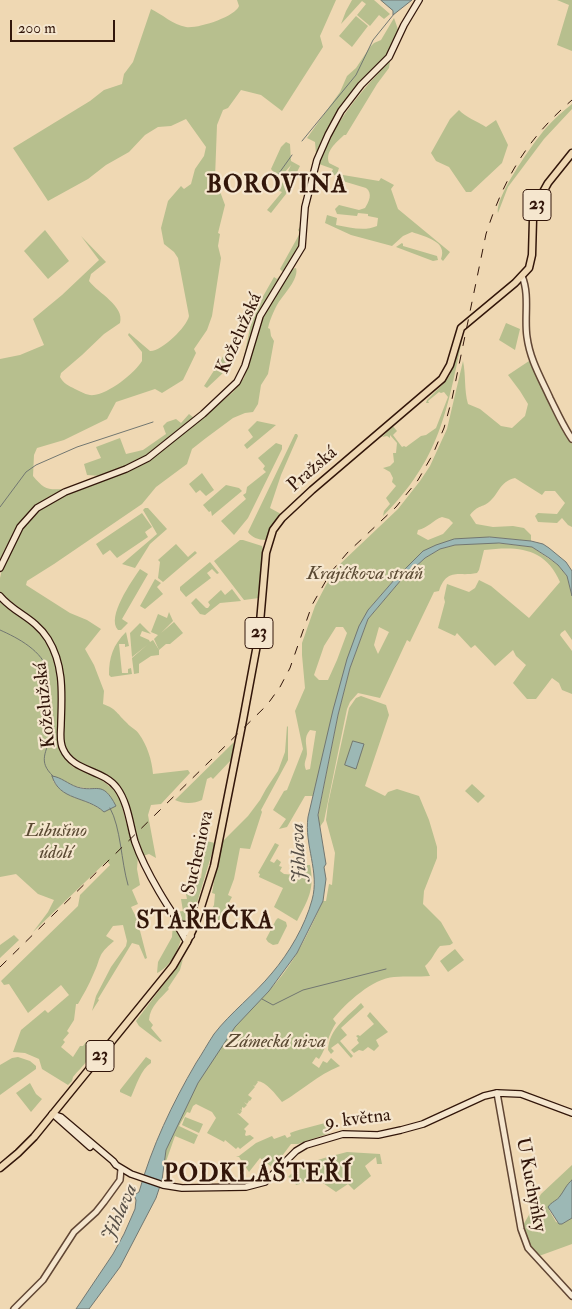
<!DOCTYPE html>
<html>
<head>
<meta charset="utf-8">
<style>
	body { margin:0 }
	#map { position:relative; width:572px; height:1309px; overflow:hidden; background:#efd8b3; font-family:"IM FELL Double Pica",serif }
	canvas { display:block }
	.scale { position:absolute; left:10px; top:20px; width:105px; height:22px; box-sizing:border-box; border:2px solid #32160a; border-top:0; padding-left:6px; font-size:15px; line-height:18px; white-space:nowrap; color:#32160a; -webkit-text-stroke:4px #f5e6ce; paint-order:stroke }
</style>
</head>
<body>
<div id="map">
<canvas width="572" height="1309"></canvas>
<div class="scale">200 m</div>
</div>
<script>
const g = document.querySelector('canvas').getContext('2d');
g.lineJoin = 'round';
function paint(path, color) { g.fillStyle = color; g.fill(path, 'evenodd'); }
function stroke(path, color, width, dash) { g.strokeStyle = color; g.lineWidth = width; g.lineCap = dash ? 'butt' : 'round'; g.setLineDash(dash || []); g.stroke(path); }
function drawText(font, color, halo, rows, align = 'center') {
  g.font = font + ' "IM FELL Double Pica",serif'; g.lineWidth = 4.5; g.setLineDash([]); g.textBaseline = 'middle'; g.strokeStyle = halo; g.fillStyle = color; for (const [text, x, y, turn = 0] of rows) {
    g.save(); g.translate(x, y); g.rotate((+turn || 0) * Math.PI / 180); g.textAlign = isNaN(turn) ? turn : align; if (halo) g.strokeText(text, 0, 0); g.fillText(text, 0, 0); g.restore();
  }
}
const green = new Path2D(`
	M 237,0 L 336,0 L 320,36 L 323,47 L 282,111 L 261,95 L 241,90 L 228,108 L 223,110 L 217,125 L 215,178 L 225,205 L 218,233 L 220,234 L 218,246 L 221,258 L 212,316 L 207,330 L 194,349 L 196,353 L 183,380 L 162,393 L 155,389 L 116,402 L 107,419 L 64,440 L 37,448 L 34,455 L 33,476 C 44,489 47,490 63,489 C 55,494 46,498 39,503 C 20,518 10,538 0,560 L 0,359 L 20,355 L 44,345 L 33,319 L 62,295 L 99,260 L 81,236 L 106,262 L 91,274 L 89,281 C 98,293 125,306 120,323 L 104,334 L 82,355 L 61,373 L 60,377 C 63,383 69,386 75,389 C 81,392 88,396 94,395 C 108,394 135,373 142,361 L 142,352 L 128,335 L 129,333 L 150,351 C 161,352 187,327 189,316 L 178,258 L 174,252 L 164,244 L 161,228 L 168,201 L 181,186 L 184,189 L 191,184 L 195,169 L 204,156 L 206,147 L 186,119 L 171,126 L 158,127 L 145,135 L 129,152 L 106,165 L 88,179 L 48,201 L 13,148 L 90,101 L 104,90 L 122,84 L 124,74 L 133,62 L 151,9 C 162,14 173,25 186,27 C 197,29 235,17 239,6 Z
	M 352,0 L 374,0 L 390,14 L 384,19 L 379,15 L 370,26 L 357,15 L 366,4 L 362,1 L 341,24 L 346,11 Z
	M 557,0 L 572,0 L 572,51 L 557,45 L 569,5 Z
	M 356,16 L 368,26 L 352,47 L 339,36 Z
	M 394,18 L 400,35 L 389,57 L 383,61 C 359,91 331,118 316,154 L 315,142 L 307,138 L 340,92 L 347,76 L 356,68 L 370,47 L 374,43 L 381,40 Z
	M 390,61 L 389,68 L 377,84 L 346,135 L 344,135 C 336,143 325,151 329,163 L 339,168 L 337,174 L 379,181 L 381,178 L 394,185 L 391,189 L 398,209 L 450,252 L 443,261 L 441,259 C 448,241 425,237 412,232 L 403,236 L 392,246 L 351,235 L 325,223 L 327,215 L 337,218 L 336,225 C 350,227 363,232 377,226 L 378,218 L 368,216 L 368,214 L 358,213 L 357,216 L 337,214 L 335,209 L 339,205 L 359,210 L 365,208 C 369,202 373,193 366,188 L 336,179 L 336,176 L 331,173 L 333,169 L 319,164 C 334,122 360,92 390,61 Z
	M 572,104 L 572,109 L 544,139 L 508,187 L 498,213 C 495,196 534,142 546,128 C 554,119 563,111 572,104 Z
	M 459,110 C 464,116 478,122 486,127 L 496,120 L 508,145 L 502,163 L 471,192 L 466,192 L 449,167 L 436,161 L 431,153 L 450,119 Z
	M 286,142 L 290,144 L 291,161 L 300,166 L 286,194 L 271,213 L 267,210 L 282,192 L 277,190 L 280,184 L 282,184 L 291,165 L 279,179 L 271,169 L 281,147 Z
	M 301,225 L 304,227 L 302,247 L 260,319 L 248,359 L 236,379 L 243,361 L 253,314 L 274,277 L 277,279 L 283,272 L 280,269 L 300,233 L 298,230 Z
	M 45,230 L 69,261 L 48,279 L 24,251 Z
	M 402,243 L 403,244 L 403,246 L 437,256 L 438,260 L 433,261 L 396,247 Z
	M 296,268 C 299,277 287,291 281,299 C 276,305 270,319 268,328 L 270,329 L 271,336 L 274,341 L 268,374 L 261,385 L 258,404 L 253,412 L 245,413 L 233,418 L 206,438 L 192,449 L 187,464 L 156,487 L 142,504 L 54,564 L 27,581 L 26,585 L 70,613 L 87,620 L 101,629 L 85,649 L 94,665 L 104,691 L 103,704 C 117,709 117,714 127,723 C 130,727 136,729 139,734 C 147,745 152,760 153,774 L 188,770 L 190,773 L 161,804 L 151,805 L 148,815 L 156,858 L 149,854 L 143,856 L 119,786 C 116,784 114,780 111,778 C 97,767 75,767 66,751 C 62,743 63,733 63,724 C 63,697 67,666 53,642 C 42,621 16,610 0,593 L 0,578 L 3,564 L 20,532 L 43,507 L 65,494 L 138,466 L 172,443 L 233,392 L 244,378 L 262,320 L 292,269 Z
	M 506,323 L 520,329 L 515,350 L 499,340 Z
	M 463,335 C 447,411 440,459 383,516 L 384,511 L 390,504 L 386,498 L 396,486 L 392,482 L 393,478 L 390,472 L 383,468 L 390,466 L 394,462 L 393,453 L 396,453 L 397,443 L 390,435 L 390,438 L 387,436 L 382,437 L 387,432 L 365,449 L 391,424 L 397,431 L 393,435 L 402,447 L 404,446 L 406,447 L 421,436 L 426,435 L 436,428 L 448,397 L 444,392 L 441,393 L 439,392 L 428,401 L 429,403 L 426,403 L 427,400 L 443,384 L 450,375 Z
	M 224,355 L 229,357 L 225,370 L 222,370 L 224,372 L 207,388 L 204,386 Z
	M 463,361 C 466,375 464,390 468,404 L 480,409 L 501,426 L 512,428 L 525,416 L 528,404 L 520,391 L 508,375 L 529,361 L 551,406 L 572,444 L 572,527 L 568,525 L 562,518 L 557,523 L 538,522 L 535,516 L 538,513 L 557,514 L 565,503 L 555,491 L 545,491 L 542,495 L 515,478 C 499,482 499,494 489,502 C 482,508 479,504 470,515 L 476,524 L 493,527 L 513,526 L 524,528 L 531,535 L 531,541 L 490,537 L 423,552 L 395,579 L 368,610 L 340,688 L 313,796 L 305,796 L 287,827 L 279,829 L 286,819 L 273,810 L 284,791 L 287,790 L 303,749 L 295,711 L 305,688 L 302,655 L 302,643 L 315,606 L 326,585 L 340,564 L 398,509 L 420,481 L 430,466 L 447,429 ZM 442,517 L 449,519 L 453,523 L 443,534 L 428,540 L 417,534 L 418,530 C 428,528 433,520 442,517 ZM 336,627 L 343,627 L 347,633 L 337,660 L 328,680 L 319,680 L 314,675 L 324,646 ZM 310,730 L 316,731 L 310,769 L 306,770 C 303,763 306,761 307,754 C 307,744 303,738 310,730 Z
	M 189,414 L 194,418 L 162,446 L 129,465 L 101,476 L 87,475 L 84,464 L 101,458 L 96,447 L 120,438 L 126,454 L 143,450 L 166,434 L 163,426 L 167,422 L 176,419 L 181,423 Z
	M 257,421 L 276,425 L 247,449 L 244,445 L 253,437 L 248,430 Z
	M 295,434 L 297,434 L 298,436 L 281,475 L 270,508 L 281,514 L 267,538 L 265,540 C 259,540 251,537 248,532 Z
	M 276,443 L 282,445 L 282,449 L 248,518 L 234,535 L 221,521 L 246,499 L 243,495 L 246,493 L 247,487 L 266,472 L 263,469 L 265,466 L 258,458 Z
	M 202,473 L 214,490 L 206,496 L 200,490 L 196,493 L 189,484 Z
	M 226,485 L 239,488 L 242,491 L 212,516 L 211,511 L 209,512 L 203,505 Z
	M 145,508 L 148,508 L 167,529 L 150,544 L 135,568 L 122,564 L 157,534 L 143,510 Z
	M 142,513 L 152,527 L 145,532 L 148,537 L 117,558 L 110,550 L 103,555 L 96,544 Z
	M 240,540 L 243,540 L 262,546 L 263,549 L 259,598 L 244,600 L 214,561 Z
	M 488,542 L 532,547 L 558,565 L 567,576 L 572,596 L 572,640 L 565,630 L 561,633 L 560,635 L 572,651 L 572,694 L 562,690 L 559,683 L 552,678 L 536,699 L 527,699 L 513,683 L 526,665 L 516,656 L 513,650 L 495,666 L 475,645 L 471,648 L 457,633 L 455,636 L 438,628 L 445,602 L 444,598 L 447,584 L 469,592 L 475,588 L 479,580 L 491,586 L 529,618 L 560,582 C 545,547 517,546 484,550 L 479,570 L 477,573 C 459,577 447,567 439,591 L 434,592 L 410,642 L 407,640 L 380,698 L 358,693 L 350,702 L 347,709 L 324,821 L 319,828 L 318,816 L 338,715 L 350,668 L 368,619 L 401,580 L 425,558 L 440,549 L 455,545 ZM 379,627 L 397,636 L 389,632 L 378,654 L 374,645 Z
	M 176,544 L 188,557 L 195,551 L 197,553 L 163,582 L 158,578 L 160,562 L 158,560 Z
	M 210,562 L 219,573 L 217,574 L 212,569 L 207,573 L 211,578 L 186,597 L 180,590 L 180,587 Z
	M 140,569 L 148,574 L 122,619 L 128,623 L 121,630 L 118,630 C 106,617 132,581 140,569 Z
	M 155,579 L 161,583 L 157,587 L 163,594 L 145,609 L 140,606 Z
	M 232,589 L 241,601 L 220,603 L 205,615 L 200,614 L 191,603 L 196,598 L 206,608 L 208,608 L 210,605 L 208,602 L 221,590 L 225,595 Z
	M 0,600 L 36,629 L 49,644 L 54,657 L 58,678 L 58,738 L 60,751 L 66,760 L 73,767 L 98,777 L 114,790 L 120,799 L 132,844 L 138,856 L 137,869 L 140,885 L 132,890 L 138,904 L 131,907 L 137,919 L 147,958 L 145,959 L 139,945 L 132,943 L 98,999 L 99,1000 L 92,1011 L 96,996 L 111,967 L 126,946 L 127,941 L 123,925 L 113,926 L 106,936 L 114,941 C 96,956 102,957 93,975 C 89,985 83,995 78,1004 L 76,1004 L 74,1020 L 67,1031 L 69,1033 L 63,1040 L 65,1042 L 61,1047 L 73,1057 L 80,1046 L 83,1046 L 86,1042 L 90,1041 C 97,1055 82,1066 73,1077 L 72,1081 L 68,1085 L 42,1069 L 39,1059 L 25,1053 L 13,1052 L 21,1030 L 45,1010 L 48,1013 L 69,995 L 61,985 L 28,1013 L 9,984 L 4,985 L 1,981 L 78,906 L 80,895 L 110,865 L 107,861 L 33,932 L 48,912 L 54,900 L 38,894 L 16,874 L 0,877 ZM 53,781 C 67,783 79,789 93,788 L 104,812 C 88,798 65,800 53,781 Z
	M 169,612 L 173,621 L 161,633 L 174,622 L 183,633 L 170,644 L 166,644 L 159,650 L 154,639 L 158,635 L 151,632 L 158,614 L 167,618 Z
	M 140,623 L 151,634 L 142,631 L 140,636 L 149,640 L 150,642 L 153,640 L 159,650 L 159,655 L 151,656 L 139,664 L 139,673 L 134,674 L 132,658 L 147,645 L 132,657 L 130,633 Z
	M 126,632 L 129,646 L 125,647 L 125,644 L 119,644 L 122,673 L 128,673 L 128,669 L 131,668 L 132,674 L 111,677 L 109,675 C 109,657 113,645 126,632 Z
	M 361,696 L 386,705 L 389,715 L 365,786 L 385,796 L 388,792 L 397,789 L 419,796 L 429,820 L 437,847 L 437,858 L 424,891 L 423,904 L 441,922 L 453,943 L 450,945 L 440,946 C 434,953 432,960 425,966 L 430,976 C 418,977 406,976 394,977 C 373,978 346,1003 333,1019 L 336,1023 C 328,1035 327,1047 319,1059 L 316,1057 L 312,1063 L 319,1068 L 323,1061 L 327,1063 L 331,1058 L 340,1066 C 317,1075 303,1090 282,1102 C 275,1094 267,1082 257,1081 L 258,1082 L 255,1086 L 253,1085 L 255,1087 L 248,1095 L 252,1098 L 250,1101 L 248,1100 L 249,1101 L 247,1104 L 244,1102 L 247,1105 L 244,1108 L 242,1107 L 242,1110 L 240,1109 L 242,1111 L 240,1114 L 237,1113 L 249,1124 L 244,1129 L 246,1131 L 245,1135 L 246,1136 L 250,1135 L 254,1138 L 240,1149 L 238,1147 L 236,1149 L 225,1140 L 224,1142 L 207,1133 L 216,1118 L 212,1112 L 196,1104 L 193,1106 L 190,1113 L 187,1112 L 179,1126 L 198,1135 L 194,1144 L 175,1136 L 163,1170 C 161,1137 213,1055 234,1028 C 249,1009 268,994 283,974 C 300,952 311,927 323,901 L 326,901 L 329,884 L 332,885 L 335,853 L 326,820 L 328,804 L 349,708 L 356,698 Z
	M 287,726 L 288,727 L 288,760 L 261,810 L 262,812 L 250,849 L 240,848 L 234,879 L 228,895 L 232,897 L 219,921 L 208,916 L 214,905 L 215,894 L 212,893 L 221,843 L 248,816 L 260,800 L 266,789 L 278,771 L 285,752 Z
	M 234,742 L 232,759 L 213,779 L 211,777 L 207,779 L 202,800 C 194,804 183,804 175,800 Z
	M 472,784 L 485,796 L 478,803 L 465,791 Z
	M 206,841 L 215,843 L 193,916 L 188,923 L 180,922 L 176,917 L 176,912 L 183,911 L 181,899 L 187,899 L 186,894 L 180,891 L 183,889 L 182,887 L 201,878 Z
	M 275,843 L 279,845 L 270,861 L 274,863 L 277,859 L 281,862 L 279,866 L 282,867 L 280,871 L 284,874 L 295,875 L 299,865 L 310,865 C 315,889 308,900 297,921 L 274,907 L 283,888 L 259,877 L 260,874 L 258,873 Z
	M 278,918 L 286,922 L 287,926 L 278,944 L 273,945 L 268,942 L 266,939 L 276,920 Z
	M 173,923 L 181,939 C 178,951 169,968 157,973 L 158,962 L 172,937 Z
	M 14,935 L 19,940 L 0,958 L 0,945 Z
	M 455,949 L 464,960 L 448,972 L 440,961 Z
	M 183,959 L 180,970 L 168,988 L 169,989 C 161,998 150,1006 149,1020 L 153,1025 L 151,1028 L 162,1041 L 160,1042 L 139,1026 L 136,1021 Z
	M 361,1003 L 364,1007 L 341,1028 L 347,1035 L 340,1041 L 353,1056 L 351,1058 L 338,1043 L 331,1048 L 334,1051 L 331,1054 L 328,1050 C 329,1029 347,1017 361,1003 Z
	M 370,1012 L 388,1032 L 376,1040 L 379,1046 L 374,1051 L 368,1047 L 363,1051 L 359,1050 L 354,1053 L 351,1050 L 359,1043 L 357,1040 L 358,1038 L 356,1036 L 358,1035 L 360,1036 L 374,1024 L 367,1016 Z
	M 18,1057 L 30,1061 L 36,1066 L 36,1069 L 0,1095 L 0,1065 L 12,1058 Z
	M 146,1057 L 151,1060 L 151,1063 C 141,1069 136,1086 131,1097 L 120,1092 L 120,1090 Z
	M 30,1083 L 36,1094 L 42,1099 L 31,1112 L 16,1093 Z
	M 185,1117 L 203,1124 L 199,1133 L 182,1125 Z
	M 328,1122 L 330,1133 L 298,1144 L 291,1144 L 273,1168 L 260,1158 L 249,1172 L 239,1157 L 236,1156 L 239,1156 L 256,1143 L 272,1136 L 274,1139 L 285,1135 L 287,1138 L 291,1136 L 290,1133 C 303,1128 315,1126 328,1122 Z
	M 347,1152 L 380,1154 L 382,1164 L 377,1164 L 376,1157 L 365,1166 L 371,1176 L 354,1190 L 348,1184 L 336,1192 L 320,1181 L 304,1183 L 303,1181 L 300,1182 L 300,1184 L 296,1185 L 293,1179 L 288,1177 C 303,1162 327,1157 347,1152 Z
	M 572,1165 L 572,1180 C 566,1185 564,1193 560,1197 C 555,1201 553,1203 549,1210 L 556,1222 L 562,1224 L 572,1218 L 572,1244 L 539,1256 L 531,1247 L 522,1227 L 541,1194 Z`);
const water = new Path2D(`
	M 381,0 L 412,0 L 393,15 L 393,11 Z
	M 490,537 L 531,541 L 543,544 L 549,548 L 566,562 L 572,571 L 572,596 L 567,576 L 558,565 L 549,558 L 532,547 L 499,543 L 455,545 L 440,549 L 425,558 L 401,580 L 368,619 L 350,668 L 338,715 L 318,815 L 326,864 L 324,867 L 326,879 L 323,901 L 297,953 L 269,991 L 235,1027 L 198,1083 L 166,1150 L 162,1180 L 156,1198 L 120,1267 L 89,1309 L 76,1309 L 113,1254 L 124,1234 L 135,1209 L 136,1200 L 134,1195 L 139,1192 C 152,1146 172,1104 196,1063 C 202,1054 208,1043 214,1034 C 231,1012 254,995 272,973 C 289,953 305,926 312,900 C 320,872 304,845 308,817 L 333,710 L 347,659 L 359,626 L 368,610 L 395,579 L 423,551 L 436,545 L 454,539 Z
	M 353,741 L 364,744 L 356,769 L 345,765 Z
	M 52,776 C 61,777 68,784 77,787 C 97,793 102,779 116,806 L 104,812 C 87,796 59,801 52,776 Z
	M 572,1180 L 572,1218 L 562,1224 L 559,1224 L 548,1207 C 551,1202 558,1200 560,1196 C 564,1191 566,1185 572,1180 Z`);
const stream = new Path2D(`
	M 302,141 L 356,75 L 373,40 L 394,14
	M 277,176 L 292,155
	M 0,507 L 26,472 L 36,465 L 77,447 L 153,422
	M 0,630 C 18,638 43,651 48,672 C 49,681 48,691 48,699 C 49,711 53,723 51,734 C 47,752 37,761 53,776
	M 110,808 C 121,828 121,861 128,885
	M 262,999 L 273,1005 L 303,990 L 386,969`);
const tertiary = new Path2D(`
	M 522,276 C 530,295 524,318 527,337 C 530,360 541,378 550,398 C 557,412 563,426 572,439
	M 497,1093 L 521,1229 L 528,1248 L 572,1296
	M 14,1309 L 43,1280 L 74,1232 L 96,1212 L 104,1202 L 120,1180 L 121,1169`);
const secondary = new Path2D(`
	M 0,568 L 20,527 L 37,508 L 65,492 L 126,469 L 148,458 L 203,414 L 237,382 L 245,366 L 260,316 L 302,247 L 305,207 L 317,160 L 328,135 L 341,111 L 361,85 L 389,57 L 404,25 L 419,0
	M 0,596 C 14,613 35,618 48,639 C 64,665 62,693 61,723 C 61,732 59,741 63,749 C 73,772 103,769 117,788 C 128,803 130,825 135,842 C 144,868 171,916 191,936
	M 179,924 L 188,925 L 196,923
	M 177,925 L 187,942
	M 52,1114 L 61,1117 L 113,1161 L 116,1165 L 131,1174 L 163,1185 L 182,1188 L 246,1187 L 265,1182 L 296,1151 L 306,1145 L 343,1134 L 378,1135 L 401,1130 L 423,1124 L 484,1096 L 497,1093 L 521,1094 L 572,1113
	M 54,1115 L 90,1147`);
const primary = new Path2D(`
	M 0,1168 L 18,1153 L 34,1137 L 173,966 L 187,942 L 196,923 L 214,866 L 243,720 L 259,634 L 266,553 L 273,530 L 282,518 L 312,490 L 442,379 L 450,365 L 461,328 L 515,283 L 529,268 L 532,255 L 533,219 L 538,201 L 548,183 L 572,153`);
const rail = new Path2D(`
	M 0,967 L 267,705 L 280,687 L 290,668 L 312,605 L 331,572 L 348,552 L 396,507 L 418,480 L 433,454 L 444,428 L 452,399 L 486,234 C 504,178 527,139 572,100`);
const shields = [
	[537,205,28],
	[259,633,28],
	[100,1056,28]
];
const shieldNames = [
	["23",537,205],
	["23",259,633],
	["23",100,1056]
];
const streetNames = [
	["Koželužská",240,334,-66],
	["Pražská",313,470,-41],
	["Koželužská",46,705,-96],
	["Sucheniova",199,853,-77],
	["9. května",358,1120,-7],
	["U Kuchyňky",530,1185,79]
];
const parkNames = [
	["Krajíčkova stráň",365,575],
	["Libušino",56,832],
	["údolí",56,854],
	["Zámecká niva",276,1043]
];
const waterNames = [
	["Jihlava",300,853,-93],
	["Jihlava",121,1213,-66]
];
const districtNames = [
	["BOROVINA",277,187],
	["STAŘEČKA",205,923],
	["PODKLÁŠTEŘÍ",258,1176]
];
paint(green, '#b7bf8e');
paint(water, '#9cb8b5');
stroke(water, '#727771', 1);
stroke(stream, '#727771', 1);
stroke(tertiary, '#614634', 8);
stroke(secondary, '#32160a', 8);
stroke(primary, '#32160a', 9);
stroke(tertiary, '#f5e6ce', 5);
stroke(secondary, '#f5e6ce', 5.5);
stroke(primary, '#efd8b3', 6);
stroke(rail, '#32160a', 1, [9, 9]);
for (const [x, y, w] of shields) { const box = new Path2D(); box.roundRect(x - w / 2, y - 15.5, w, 31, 4); g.fillStyle = '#f5e6ce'; g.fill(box); stroke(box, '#32160a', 1); }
drawText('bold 18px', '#32160a', null, shieldNames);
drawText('19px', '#32160a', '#f5e6ce', streetNames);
drawText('italic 19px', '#5a4932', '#f5e6ce', parkNames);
drawText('italic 20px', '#574f46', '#f5e6ce', waterNames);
g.letterSpacing = '1px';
drawText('bold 24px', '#32160a', '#f5e6ce', districtNames);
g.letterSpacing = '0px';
</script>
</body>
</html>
